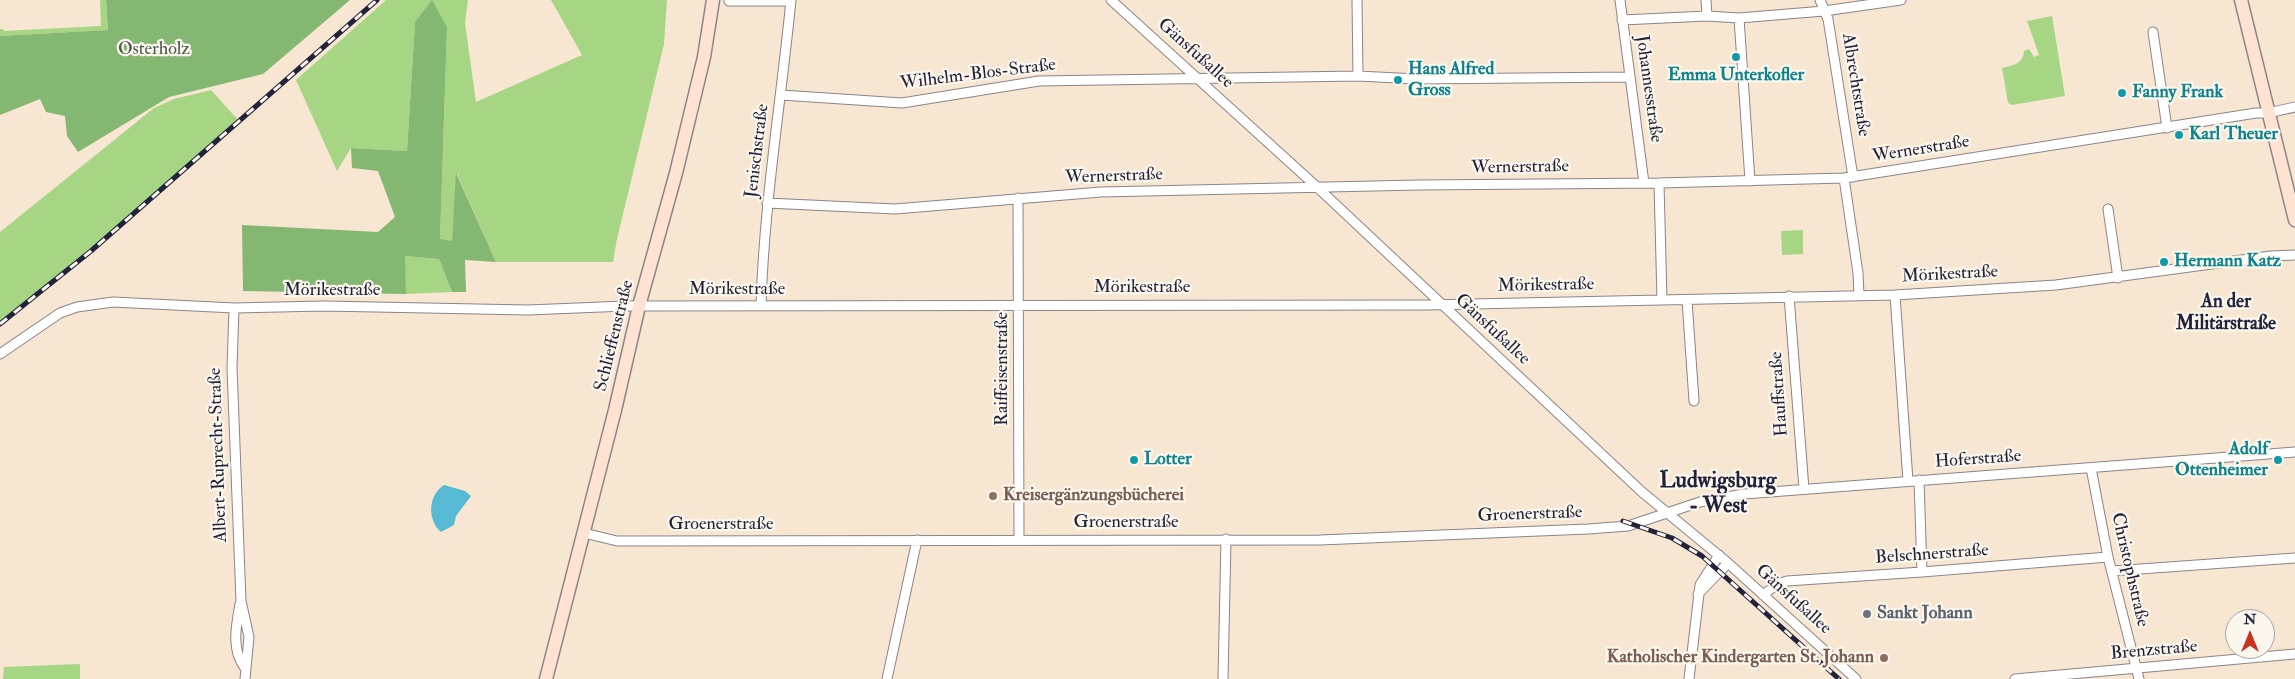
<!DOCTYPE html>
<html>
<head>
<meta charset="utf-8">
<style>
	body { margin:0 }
	#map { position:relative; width:2295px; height:679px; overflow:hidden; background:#f7e6d1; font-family:"IM FELL Double Pica",serif }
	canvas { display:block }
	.north { position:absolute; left:2225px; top:609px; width:50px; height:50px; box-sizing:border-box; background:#fbf7ec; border:1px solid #a4a2a5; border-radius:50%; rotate:0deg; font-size:14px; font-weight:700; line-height:20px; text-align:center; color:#22223b }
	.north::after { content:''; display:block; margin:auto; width:18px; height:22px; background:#c8321e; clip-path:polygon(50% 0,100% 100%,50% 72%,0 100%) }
</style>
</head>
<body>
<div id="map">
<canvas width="2295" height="679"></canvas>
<div class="north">N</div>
</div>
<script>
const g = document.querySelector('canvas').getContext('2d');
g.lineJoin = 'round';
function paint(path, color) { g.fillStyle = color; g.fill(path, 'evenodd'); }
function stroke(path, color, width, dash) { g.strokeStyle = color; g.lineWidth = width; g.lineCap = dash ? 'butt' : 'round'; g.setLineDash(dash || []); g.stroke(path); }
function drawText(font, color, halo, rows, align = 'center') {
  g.font = font + ' "IM FELL Double Pica",serif'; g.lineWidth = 4.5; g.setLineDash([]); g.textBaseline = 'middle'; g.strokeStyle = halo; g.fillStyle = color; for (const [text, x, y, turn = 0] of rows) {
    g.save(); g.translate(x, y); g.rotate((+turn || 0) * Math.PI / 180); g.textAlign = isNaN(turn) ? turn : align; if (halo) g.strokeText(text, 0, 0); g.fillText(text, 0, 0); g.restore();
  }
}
const green = new Path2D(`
	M 100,0 L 106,0 L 108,30 L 0,36 L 0,29 L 3,29 L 4,31 L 101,26 Z
	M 386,0 L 468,0 L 465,23 L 476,102 L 582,55 L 551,0 L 667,0 L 664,44 L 617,239 L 613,262 L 496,262 L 457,174 L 452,241 L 440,240 L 447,27 L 415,22 L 407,151 L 351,148 L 337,171 L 296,80 Z
	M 2052,16 L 2065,96 L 2012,105 L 2008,103 L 2002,68 C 2014,65 2023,64 2024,51 L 2029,49 L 2034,57 L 2039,55 L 2027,21 Z
	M 211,90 L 239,121 L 91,251 L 0,324 L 0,232 L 154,108 L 174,99 Z
	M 1803,230 L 1803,254 L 1782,255 L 1781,231 Z
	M 404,256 L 439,259 L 452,292 L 406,294 Z
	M 80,664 L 80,679 L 3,679 L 4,667 Z`);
const forest = new Path2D(`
	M 106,0 L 350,0 L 263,74 L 169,97 L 78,152 L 67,136 L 65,116 L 46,112 L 40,99 L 0,115 L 0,36 L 108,30 Z
	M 432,0 L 447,27 L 440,239 L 452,241 L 456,173 L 496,262 L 465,260 L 466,292 L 452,292 L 439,259 L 405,256 L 406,294 L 243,291 L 242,225 L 378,232 L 395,217 L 378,171 L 352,168 L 351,148 L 407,151 L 415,22 Z`);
const water = new Path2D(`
	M 444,485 L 465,491 L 471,496 L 456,516 L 454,525 L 441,532 C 427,520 428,495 444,485 Z`);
const street = new Path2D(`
	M 1111,0 L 1317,187 L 1642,492 L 1728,563 L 1856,679
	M 1357,0 L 1358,76
	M 1620,0 L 1644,183
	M 1706,0 L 1707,16
	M 1820,0 L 1828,19 L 1853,177
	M 729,1 L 791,1
	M 1739,18 L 1750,181
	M 1622,20 L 1707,16 L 1739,18 L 1824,11 L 1901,0
	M 2153,32 L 2167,128
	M 781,95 L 902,103 L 1039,81 L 1358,76 L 1417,79 L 1629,77
	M 1844,178 L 1858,273 L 1859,295
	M 1659,183 L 1662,300
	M 1018,198 L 1019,539
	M 767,203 L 895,209 L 1101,192 L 1419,185 L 1659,183 L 1844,178 L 2256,113 L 2268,113 L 2295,107
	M 2108,209 L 2118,278
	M 1895,295 L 1908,481
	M 1789,296 L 1804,489
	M 1687,300 L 1694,401
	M 761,306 C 764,203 781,102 791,0
	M 234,308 L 232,368 L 241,601 L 249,637 L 245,679
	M 0,354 L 60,313 L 77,307 L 113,302 L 234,308 L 324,306 L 528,310 L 626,306 L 1426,305 L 1895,295 L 2056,285 L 2271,256 L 2295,255
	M 2091,468 L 2108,557 L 2139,679
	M 1919,480 L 1922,572
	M 584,533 L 617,541 L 1320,540 L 1588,529 L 1628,526 L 1700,502 L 1744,494 L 2295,452
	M 2112,571 L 2295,558
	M 1698,594 L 1728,563
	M 1763,595 L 1776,585 L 1787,581 L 1922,572 L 2108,557
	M 240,604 C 236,626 231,650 245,668
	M 887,679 L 917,540
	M 1223,679 L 1226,539
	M 1689,679 L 1700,585 L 1719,555
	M 2015,679 L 2295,654`);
const secondary = new Path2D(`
	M 2241,0 L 2295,220
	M 546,679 L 615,410 L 639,306 L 676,173 L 704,57 L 713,0`);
const rail = new Path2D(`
	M 0,324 L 91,251 L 377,0
	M 1623,521 L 1672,538 L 1702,556 L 1839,679`);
const markers = [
	[1736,57,5,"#0f9aa8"],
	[1398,80,5,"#0f9aa8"],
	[2122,93,5,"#0f9aa8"],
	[2179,135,5,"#0f9aa8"],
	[2164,262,5,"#0f9aa8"],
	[1134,460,5,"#0f9aa8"],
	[2278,460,5,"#0f9aa8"],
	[993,496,5,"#8d6e63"],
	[1867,614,5,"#6b7280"],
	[1884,658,5,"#8d6e63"]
];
const parkNames = [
	["Osterholz",154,50]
];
const streetNames = [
	["Gänsfußallee",1195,54,42],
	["Wilhelm-Blos-Straße",978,75,-7],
	["Albrechtstraße",1855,85,81],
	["Johannesstraße",1648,89,82],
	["Wernerstraße",1921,150,-9],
	["Jenischstraße",758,151,-83],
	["Wernerstraße",1520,168,-1],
	["Wernerstraße",1114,177,-2],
	["Mörikestraße",1950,275,-3],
	["Mörikestraße",1546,286,-1],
	["Mörikestraße",1142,288],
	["Mörikestraße",737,290],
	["Mörikestraße",332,291],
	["Gänsfußallee",1492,330,43],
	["Schlieffenstraße",615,336,-76],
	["Raiffeisenstraße",1003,369,-90],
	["Hauffstraße",1780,394,-94],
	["Albert-Ruprecht-Straße",219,455,-92],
	["Hoferstraße",1978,460,-4],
	["Groenerstraße",1530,515,-2],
	["Groenerstraße",1126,523],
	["Groenerstraße",721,525],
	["Belschnerstraße",1932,555,-4],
	["Christophstraße",2129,570,77],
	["Gänsfußallee",1793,600,42],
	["Brenzstraße",2154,651,-5]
];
const cultureNames = [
	["Hans Alfred",1408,70],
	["Gross",1408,91],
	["Emma Unterkofler",1736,76,"center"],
	["Fanny Frank",2132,93],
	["Karl Theuer",2189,135],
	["Hermann Katz",2174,262],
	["Adolf",2268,450,"right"],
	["Ottenheimer",2268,471,"right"],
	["Lotter",1144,460]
];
const educationNames = [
	["Kreisergänzungsbücherei",1003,496],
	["Katholischer Kindergarten St. Johann",1874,658,"right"]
];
const worshipNames = [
	["Sankt Johann",1877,614]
];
const neighbourhoodNames = [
	["An der",2226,303],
	["Militärstraße",2226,325]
];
const districtNames = [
	["Ludwigsburg",1718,482],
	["- West",1718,507]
];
paint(green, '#a6d684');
paint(forest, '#84b772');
paint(water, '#56bad4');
stroke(street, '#8c8486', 11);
stroke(secondary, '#8c8486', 15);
stroke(street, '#fff', 9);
stroke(secondary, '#fee3d2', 12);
stroke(rail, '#22223b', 5);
stroke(rail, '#fbf7ec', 3, [9]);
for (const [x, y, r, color] of markers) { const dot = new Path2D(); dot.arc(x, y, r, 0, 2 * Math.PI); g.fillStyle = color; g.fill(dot); stroke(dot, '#fbf7ec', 2); }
drawText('18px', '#4a5851', '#fbf7ec', parkNames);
drawText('18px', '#22223b', '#fbf7ec', streetNames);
drawText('bold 18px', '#0d838f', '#fbf7ec', cultureNames, 'left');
drawText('bold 18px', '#785e54', '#fbf7ec', educationNames, 'left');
drawText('bold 18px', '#5b616d', '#fbf7ec', worshipNames, 'left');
drawText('bold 19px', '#22223b', '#fbf7ec', neighbourhoodNames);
drawText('bold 22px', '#22223b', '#fbf7ec', districtNames);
</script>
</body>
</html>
